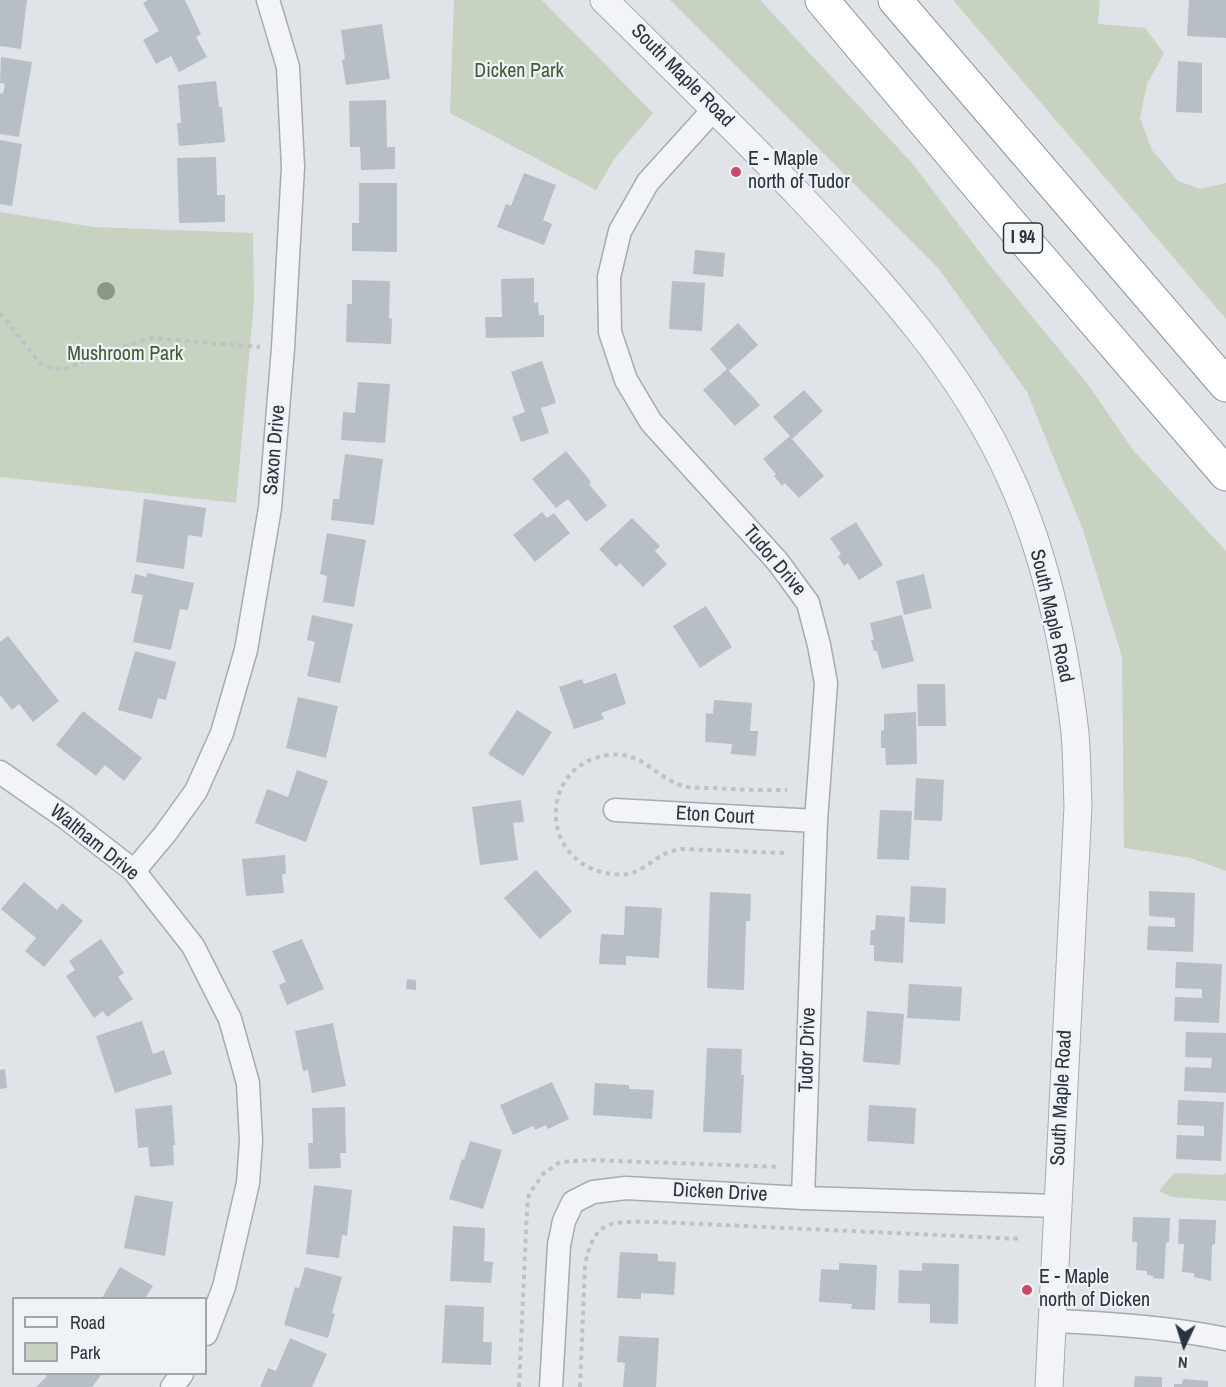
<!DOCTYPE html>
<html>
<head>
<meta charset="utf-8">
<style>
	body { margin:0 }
	#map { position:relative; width:1226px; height:1387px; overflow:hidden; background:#e0e4e8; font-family:"Archivo Narrow",sans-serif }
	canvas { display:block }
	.legend { position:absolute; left:12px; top:1297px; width:195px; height:78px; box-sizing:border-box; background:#eff3f6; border:2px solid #a0a6ad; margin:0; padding:8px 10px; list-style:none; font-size:18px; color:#29333f }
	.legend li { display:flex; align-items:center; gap:12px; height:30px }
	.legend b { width:30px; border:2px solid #a0a6ad }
	.north { position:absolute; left:1154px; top:1315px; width:60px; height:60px; -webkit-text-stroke:4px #eff3f6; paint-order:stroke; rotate:184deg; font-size:16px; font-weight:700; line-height:24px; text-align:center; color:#29333f }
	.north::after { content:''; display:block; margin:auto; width:21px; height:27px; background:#29333f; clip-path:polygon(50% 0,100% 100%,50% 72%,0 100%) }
</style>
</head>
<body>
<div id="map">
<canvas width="1226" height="1387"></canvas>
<ul class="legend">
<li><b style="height:8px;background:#f2f4f7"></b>Road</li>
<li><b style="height:16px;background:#c7d2c1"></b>Park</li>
</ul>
<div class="north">N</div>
</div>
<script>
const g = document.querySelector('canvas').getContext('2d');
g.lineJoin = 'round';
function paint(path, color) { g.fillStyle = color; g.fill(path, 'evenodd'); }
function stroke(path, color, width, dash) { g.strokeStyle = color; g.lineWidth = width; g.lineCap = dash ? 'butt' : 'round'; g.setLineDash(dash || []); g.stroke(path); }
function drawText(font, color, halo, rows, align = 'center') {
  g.font = font + ' "Archivo Narrow",sans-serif'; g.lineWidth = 4.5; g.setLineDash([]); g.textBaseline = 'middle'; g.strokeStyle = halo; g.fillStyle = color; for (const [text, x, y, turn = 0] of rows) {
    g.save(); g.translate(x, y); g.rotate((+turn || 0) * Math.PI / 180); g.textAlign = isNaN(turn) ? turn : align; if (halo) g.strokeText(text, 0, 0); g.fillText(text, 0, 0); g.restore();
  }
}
const green = new Path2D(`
	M 454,0 L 542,0 L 653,113 L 615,158 L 596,190 L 450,113 Z
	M 670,0 L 760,0 L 912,163 L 991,267 L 1087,383 L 1133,450 L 1226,551 L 1226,871 L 1191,858 L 1124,848 L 1122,657 L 1083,530 L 1027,392 L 939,269 Z
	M 953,0 L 1100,0 L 1098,24 L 1145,28 L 1164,53 L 1147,84 L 1140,118 L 1152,150 L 1178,181 L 1200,189 L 1226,183 L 1226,319 Z
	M 0,212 L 94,227 L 253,233 L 254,301 L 236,503 L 0,477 Z
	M 1174,1173 L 1222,1175 L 1226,1173 L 1226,1201 L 1172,1197 L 1159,1191 Z`);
const building = new Path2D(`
	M 0,0 L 27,0 L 21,49 L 0,46 Z
	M 148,0 L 185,0 L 201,34 L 196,37 L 207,57 L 179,72 L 171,56 L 156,64 L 143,40 L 159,31 L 143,3 Z
	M 1189,0 L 1226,0 L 1226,38 L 1187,36 Z
	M 382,24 L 390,79 L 346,85 L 342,60 L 345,59 L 341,30 Z
	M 1,57 L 32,62 L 19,137 L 0,134 L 0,93 L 3,94 L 5,84 L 0,83 Z
	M 1178,61 L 1202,63 L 1202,113 L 1176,112 Z
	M 216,81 L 219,107 L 222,107 L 225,142 L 179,146 L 177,123 L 181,123 L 178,85 Z
	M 386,100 L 387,147 L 395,147 L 395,169 L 361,170 L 360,147 L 350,147 L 349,101 Z
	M 0,140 L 22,144 L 12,206 L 0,204 Z
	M 216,157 L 217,195 L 225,195 L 225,222 L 179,223 L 177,158 Z
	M 524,173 L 556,185 L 543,220 L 552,224 L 544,245 L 497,227 L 506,204 L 511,206 Z
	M 359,183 L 397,183 L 397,252 L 352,251 L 352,223 L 359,223 Z
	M 695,250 L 725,253 L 723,277 L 693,274 Z
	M 534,278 L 534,303 L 538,302 L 539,315 L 544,315 L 544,337 L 486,338 L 485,317 L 502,317 L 501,279 Z
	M 352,280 L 390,281 L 389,318 L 392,319 L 391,344 L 346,342 L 347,304 L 352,304 Z
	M 672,281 L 705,283 L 702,331 L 669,329 Z
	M 738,323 L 758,345 L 729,371 L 760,405 L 735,426 L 703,390 L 727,369 L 710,349 Z
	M 542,361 L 556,403 L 541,408 L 549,433 L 521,442 L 512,417 L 525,412 L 511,372 Z
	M 358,382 L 390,384 L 385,443 L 341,440 L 343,412 L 355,413 Z
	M 804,390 L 823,411 L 792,439 L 824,476 L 799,498 L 785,483 L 782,486 L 774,476 L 776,474 L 763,459 L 790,436 L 773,417 Z
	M 566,451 L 591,482 L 589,484 L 607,506 L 586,522 L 568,499 L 556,508 L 532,479 Z
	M 345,454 L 383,459 L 374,525 L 331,520 L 333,499 L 339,499 Z
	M 144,499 L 206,508 L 202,537 L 188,535 L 184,569 L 136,562 Z
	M 542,512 L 547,518 L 554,513 L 570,533 L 535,562 L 513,535 Z
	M 632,518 L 660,546 L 655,551 L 667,564 L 643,587 L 620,563 L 616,567 L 599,549 Z
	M 856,522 L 883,565 L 859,580 L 848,563 L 844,566 L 838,556 L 841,554 L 830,538 Z
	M 327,533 L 366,540 L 354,607 L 323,602 L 327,576 L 320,574 Z
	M 147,573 L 194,583 L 188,610 L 180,609 L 171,650 L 133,642 L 143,595 L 131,593 L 135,574 L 146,577 Z
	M 924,574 L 932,608 L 904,615 L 896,581 Z
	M 706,606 L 732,647 L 700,668 L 673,626 Z
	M 312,615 L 353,624 L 340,683 L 307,676 L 315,642 L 307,640 Z
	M 902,615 L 914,661 L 882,669 L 877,651 L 874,651 L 871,640 L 874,640 L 870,623 Z
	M 8,636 L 59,701 L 33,722 L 19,704 L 12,710 L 0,695 L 0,642 Z
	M 135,651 L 176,662 L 166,700 L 158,698 L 152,719 L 118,710 Z
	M 616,673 L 626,704 L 601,713 L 604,719 L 574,729 L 559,687 L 582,679 L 584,684 Z
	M 917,684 L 945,684 L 946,726 L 918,726 Z
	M 298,697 L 338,706 L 326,758 L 286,748 Z
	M 714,700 L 752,703 L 750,731 L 758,731 L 756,756 L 731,754 L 732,744 L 705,742 L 706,713 L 713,714 Z
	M 517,710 L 552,732 L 523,776 L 488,754 Z
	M 83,711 L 142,758 L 124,781 L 105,765 L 96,776 L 56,745 Z
	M 916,712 L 917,764 L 886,765 L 885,748 L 881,748 L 881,731 L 884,730 L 884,714 Z
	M 297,770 L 328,781 L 306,842 L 255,823 L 267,789 L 288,797 Z
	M 916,778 L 944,780 L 942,821 L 914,820 Z
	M 521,800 L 524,822 L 513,823 L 518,860 L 480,865 L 472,807 Z
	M 880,810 L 912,811 L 909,860 L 877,859 Z
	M 285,855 L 286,874 L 282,874 L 284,893 L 246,896 L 242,859 Z
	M 536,870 L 572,911 L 540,939 L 504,898 Z
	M 24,882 L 57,910 L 62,903 L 83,921 L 44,967 L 25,951 L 36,938 L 1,909 Z
	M 911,886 L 946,888 L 945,924 L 909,922 Z
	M 1149,891 L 1195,893 L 1193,952 L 1147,950 L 1148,926 L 1175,927 L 1175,918 L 1149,916 Z
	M 710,892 L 751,894 L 750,921 L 746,921 L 744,990 L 707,988 Z
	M 625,906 L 662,908 L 659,958 L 626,956 L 626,965 L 599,964 L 601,934 L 624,935 Z
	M 876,915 L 905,917 L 903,963 L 874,961 L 874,945 L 870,945 L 871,930 L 875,930 Z
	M 101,939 L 124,973 L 118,977 L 133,999 L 107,1017 L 103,1011 L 94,1018 L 66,976 L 75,970 L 69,961 Z
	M 302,939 L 324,989 L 287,1005 L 279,985 L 286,982 L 272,951 Z
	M 1176,962 L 1222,964 L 1219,1023 L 1174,1021 L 1175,997 L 1202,998 L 1202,989 L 1175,988 Z
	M 407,979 L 416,980 L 416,990 L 406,989 Z
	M 909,984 L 962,987 L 960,1021 L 907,1018 Z
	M 867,1011 L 904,1014 L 900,1065 L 863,1062 Z
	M 142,1021 L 153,1054 L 164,1050 L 172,1074 L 115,1093 L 96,1036 Z
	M 333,1023 L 346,1086 L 312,1093 L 308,1070 L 303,1071 L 295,1031 Z
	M 1186,1032 L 1226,1033 L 1226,1093 L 1184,1091 L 1185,1067 L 1211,1068 L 1212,1058 L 1185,1057 Z
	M 707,1048 L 742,1049 L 741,1075 L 744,1075 L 741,1133 L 703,1132 Z
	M 5,1069 L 7,1088 L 0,1089 L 0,1070 Z
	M 552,1082 L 569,1119 L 548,1129 L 546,1125 L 535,1130 L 533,1126 L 513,1135 L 500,1105 Z
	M 595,1083 L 629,1085 L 629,1089 L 654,1090 L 652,1119 L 593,1115 Z
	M 1178,1100 L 1224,1102 L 1221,1161 L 1176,1159 L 1177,1135 L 1204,1136 L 1204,1126 L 1177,1125 Z
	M 172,1105 L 175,1145 L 173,1145 L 174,1165 L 150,1167 L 148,1147 L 138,1148 L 135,1109 Z
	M 869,1105 L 916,1108 L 914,1144 L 867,1141 Z
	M 345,1107 L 346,1153 L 340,1153 L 341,1168 L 309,1169 L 308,1143 L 313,1143 L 312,1108 Z
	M 470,1141 L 502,1150 L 483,1209 L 449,1199 L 462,1159 L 464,1160 Z
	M 314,1185 L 352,1190 L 347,1236 L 342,1235 L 339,1258 L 306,1254 Z
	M 135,1195 L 173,1202 L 165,1256 L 124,1248 Z
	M 1133,1217 L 1170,1218 L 1169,1242 L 1166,1243 L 1164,1279 L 1153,1278 L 1153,1276 L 1147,1275 L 1147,1271 L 1136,1270 L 1137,1242 L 1132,1242 Z
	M 1179,1219 L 1216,1220 L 1215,1244 L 1212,1245 L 1211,1281 L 1194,1277 L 1194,1273 L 1182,1272 L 1184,1244 L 1178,1244 Z
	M 453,1226 L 485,1228 L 484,1261 L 493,1262 L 491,1283 L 450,1281 Z
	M 620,1252 L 658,1254 L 658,1261 L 676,1262 L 674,1295 L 641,1293 L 641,1299 L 617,1298 Z
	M 839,1263 L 877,1265 L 875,1310 L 851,1309 L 852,1304 L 819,1302 L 821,1269 L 839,1270 Z
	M 922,1263 L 959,1264 L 958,1324 L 930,1323 L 930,1304 L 898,1303 L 899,1270 L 922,1271 Z
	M 120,1267 L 153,1286 L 145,1298 L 102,1298 Z
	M 305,1267 L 342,1277 L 332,1313 L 335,1314 L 328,1338 L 284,1325 L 295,1287 L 299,1288 Z
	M 445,1305 L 484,1307 L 483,1342 L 492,1342 L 491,1365 L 442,1363 Z
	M 619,1336 L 659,1338 L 656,1387 L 623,1387 L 625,1363 L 617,1362 Z
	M 290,1338 L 327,1354 L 312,1387 L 260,1387 L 268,1368 L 276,1371 Z
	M 44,1374 L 102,1374 L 92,1387 L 36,1387 L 47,1376 Z
	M 1135,1376 L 1162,1377 L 1162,1387 L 1134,1387 Z
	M 1183,1379 L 1208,1381 L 1208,1387 L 1174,1387 L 1174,1384 L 1182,1384 Z`);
const path = new Path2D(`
	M 0,313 L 40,363 L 52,369 L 65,369 L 117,348 L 152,338 L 260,347
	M 784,853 L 681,849 C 675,850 669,852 664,854 C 652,861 641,871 628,874 C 619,875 609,874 601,872 C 537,854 542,763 609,755 C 645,751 656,780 687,787 C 695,788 705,788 714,788 C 738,790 763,790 787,790
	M 519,1387 L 527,1210 L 529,1194 L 543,1174 L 560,1162 L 591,1160 L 780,1167
	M 580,1387 L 585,1266 C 594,1216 614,1222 658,1222 L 1022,1239`);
const minor = new Path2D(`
	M 715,108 L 648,182 L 620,231 L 609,277 L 610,332 L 626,380 L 651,422 L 778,562 L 808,603 L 819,645 L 826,683 L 816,821 L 803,1198
	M 0,772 L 66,818 L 134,871 L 193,946 L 230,1019 L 248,1083 L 251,1141 L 248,1183 L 224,1287 L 206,1334
	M 615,810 L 816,821
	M 134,871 L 165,834 L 196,791 L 222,733 L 246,650 L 270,508 L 283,348 L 293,167 L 288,67 L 268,0
	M 1052,1321 C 1111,1323 1168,1327 1226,1339
	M 172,1387 L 182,1374
	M 551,1387 L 559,1245 L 564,1221 L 573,1202 L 593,1192 L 626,1188 L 803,1198 L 1057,1206`);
const tertiary = new Path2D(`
	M 604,0 C 670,65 736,130 800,196 C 882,283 962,369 1011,479 C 1047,558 1065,647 1075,733 C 1077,757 1077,782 1078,806 L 1049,1387`);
const motorway = new Path2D(`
	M 822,0 L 1003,215 L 1226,474
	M 895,0 L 1226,385`);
const trees = [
	[106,291]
];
const markers = [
	[736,172,6,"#c94967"],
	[1027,1290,6,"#c94967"]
];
const shields = [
	[1023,238,39]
];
const shieldNames = [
	["I 94",1023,238]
];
const parkNames = [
	["Dicken Park",519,72],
	["Mushroom Park",125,355]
];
const streetNames = [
	["South Maple Road",682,76,45],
	["Saxon Drive",275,450,-85],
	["Tudor Drive",774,561,50],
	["South Maple Road",1051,616,77],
	["Eton Court",715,816,3],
	["Waltham Drive",94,843,39],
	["Tudor Drive",808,1050,-88],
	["South Maple Road",1062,1098,-87],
	["Dicken Drive",720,1193,3]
];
const poiNames = [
	["E - Maple",748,160],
	["north of Tudor",748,183],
	["E - Maple",1039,1278],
	["north of Dicken",1039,1301]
];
paint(green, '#c7d2c1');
paint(building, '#b7bec5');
stroke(minor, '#a5abb2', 25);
stroke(tertiary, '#a5abb2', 29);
stroke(motorway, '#88939e', 35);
stroke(path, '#bec2c7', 4, [4.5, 4.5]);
stroke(minor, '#f2f4f7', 22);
stroke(tertiary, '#f2f4f7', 27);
stroke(motorway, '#fff', 33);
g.fillStyle = '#899887';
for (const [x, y] of trees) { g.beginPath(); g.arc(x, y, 9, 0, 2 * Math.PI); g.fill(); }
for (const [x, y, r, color] of markers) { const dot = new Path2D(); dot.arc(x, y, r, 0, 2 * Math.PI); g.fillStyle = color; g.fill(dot); stroke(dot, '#eff3f6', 2); }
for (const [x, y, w] of shields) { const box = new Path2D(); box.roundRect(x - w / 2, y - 15, w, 30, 4.5); g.fillStyle = '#eff3f6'; g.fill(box); stroke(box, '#29333f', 1.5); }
drawText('bold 18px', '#29333f', null, shieldNames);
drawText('20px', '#415a37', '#eff3f6', parkNames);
drawText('20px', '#29333f', '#eff3f6', streetNames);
drawText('20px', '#29333f', '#eff3f6', poiNames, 'left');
</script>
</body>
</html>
